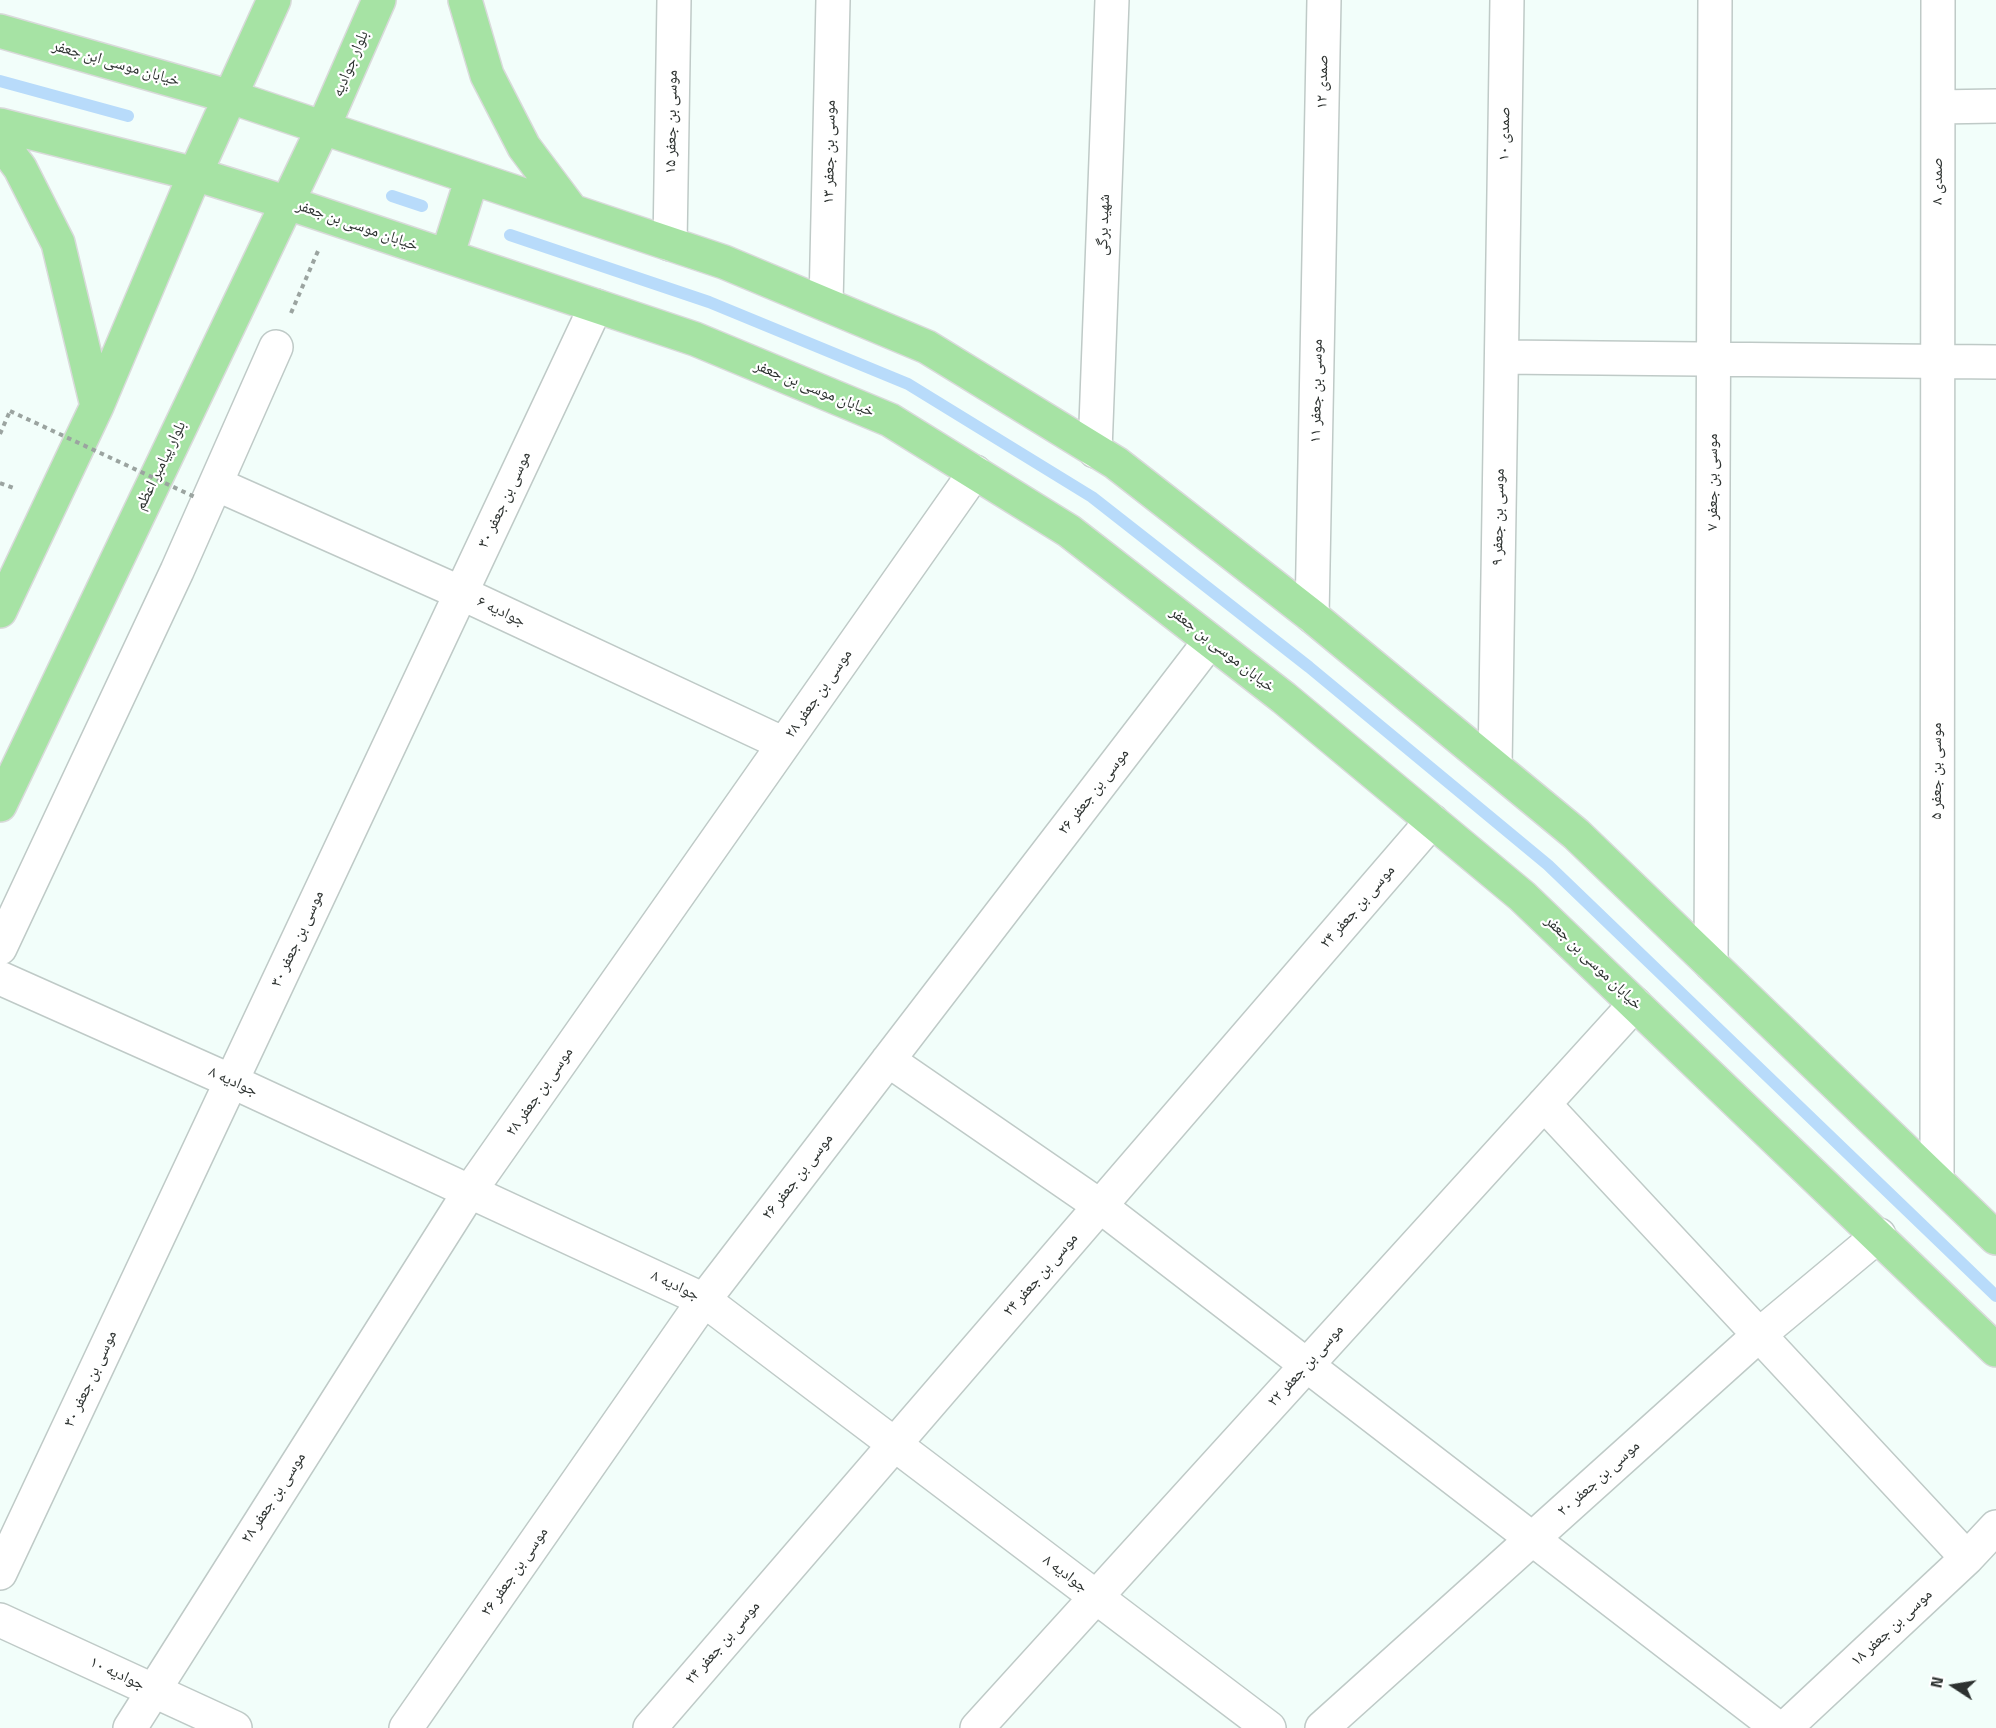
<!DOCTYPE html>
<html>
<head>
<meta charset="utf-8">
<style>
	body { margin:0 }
	#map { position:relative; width:1996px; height:1728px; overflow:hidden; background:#f2fefa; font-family:"Titillium Web",sans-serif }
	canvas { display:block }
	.north { position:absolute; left:1924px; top:1656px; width:60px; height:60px; -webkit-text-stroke:4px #fff; paint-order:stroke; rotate:282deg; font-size:16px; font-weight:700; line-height:24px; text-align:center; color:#2d3230 }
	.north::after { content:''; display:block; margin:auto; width:21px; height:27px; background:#2d3230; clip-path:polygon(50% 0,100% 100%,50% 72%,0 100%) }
</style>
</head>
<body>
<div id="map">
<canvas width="1996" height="1728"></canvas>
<div class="north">N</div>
</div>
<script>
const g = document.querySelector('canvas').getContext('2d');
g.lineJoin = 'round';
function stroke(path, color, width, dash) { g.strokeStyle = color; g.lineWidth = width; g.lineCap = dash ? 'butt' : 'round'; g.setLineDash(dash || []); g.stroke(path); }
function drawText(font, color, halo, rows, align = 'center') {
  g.font = font + ' "Titillium Web","Noto Naskh Arabic",sans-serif'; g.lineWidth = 4.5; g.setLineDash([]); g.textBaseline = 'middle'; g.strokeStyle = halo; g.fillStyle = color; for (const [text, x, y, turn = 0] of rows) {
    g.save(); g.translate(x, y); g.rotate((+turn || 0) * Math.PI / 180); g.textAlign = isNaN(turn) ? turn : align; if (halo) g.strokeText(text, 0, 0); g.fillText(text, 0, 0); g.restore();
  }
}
const stream = new Path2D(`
	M 0,81 L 128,116
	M 392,196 L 422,206
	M 510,235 L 709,302 L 908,384 L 1092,497 L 1309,667 L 1548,865 L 1996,1296`);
const path = new Path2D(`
	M 291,313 L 318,251
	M 0,434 L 10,411
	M 0,483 L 16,489`);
const minor = new Path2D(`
	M 1938,107 L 1996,106
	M 670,244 L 674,0
	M 826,304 L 833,0
	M 1502,357 L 1996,362
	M 1095,451 L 1112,0
	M 216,484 L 461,593 L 784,744
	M 1312,616 L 1324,0
	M 1495,767 L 1507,0
	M 0,948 L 177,571 L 276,347
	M 1711,964 L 1715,0
	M 0,978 L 231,1081 L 704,1300 L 1269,1728
	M 888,1060 L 1100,1206 L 1778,1728
	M 1544,1104 L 1967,1558
	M 1937,1180 L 1938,0
	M 0,1573 L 596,306
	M 0,1620 L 235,1728
	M 130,1728 L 470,1191 L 975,472
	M 406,1728 L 704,1300 L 1210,641
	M 650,1728 L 1432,821
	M 977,1728 L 1635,1004
	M 1322,1728 L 1759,1335 L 1879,1235
	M 1785,1728 L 1967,1558 L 1996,1527`);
const major = new Path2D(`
	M 465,0 L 487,75 L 524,147 L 572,211
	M 0,31 L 231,97 L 724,262 L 927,347 L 1116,463 L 1312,616 L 1576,834 L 1996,1238
	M 0,125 L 195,174 L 288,203 L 695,339 L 890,420 L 1069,531 L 1284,698 L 1522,896 L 1996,1350
	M 0,141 L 20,168 L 58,243 L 97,406
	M 447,256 L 472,178
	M 0,611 L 97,406 L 195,174 L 274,0
	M 0,805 L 323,128 L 379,0`);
const pathBridge = new Path2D(`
	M 10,411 L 197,498`);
const streetNames = [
	["خیابان موسی ابن جعفر",116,64,16],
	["بلوار جوادیه",351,64,-67],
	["صمدی ۱۲",1323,82,-89],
	["موسی بن جعفر ۱۵",672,122,-89],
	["صمدی ۱۰",1505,134,-89],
	["موسی بن جعفر ۱۳",830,152,-89],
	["صمدی ۸",1938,181,-90],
	["شهید برگی",1104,225,-88],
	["خیابان موسی بن جعفر",357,226,19],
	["خیابان موسی بن جعفر",814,389,22],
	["موسی بن جعفر ۱۱",1317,391,-89],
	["بلوار پیامبر اعظم",161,466,-64],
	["موسی بن جعفر ۷",1713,482,-90],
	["موسی بن جعفر ۳۰",505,500,-65],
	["موسی بن جعفر ۹",1499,517,-89],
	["جوادیه ۶",501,612,25],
	["خیابان موسی بن جعفر",1222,650,38],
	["موسی بن جعفر ۲۸",819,694,-55],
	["موسی بن جعفر ۵",1937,771,-90],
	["موسی بن جعفر ۲۶",1094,792,-52],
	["موسی بن جعفر ۲۴",1358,907,-49],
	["موسی بن جعفر ۳۰",298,939,-65],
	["خیابان موسی بن جعفر",1593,963,44],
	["جوادیه ۸",233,1082,24],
	["موسی بن جعفر ۲۸",540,1092,-55],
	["موسی بن جعفر ۲۶",798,1177,-52],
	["موسی بن جعفر ۲۴",1041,1275,-49],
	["جوادیه ۸",675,1286,25],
	["موسی بن جعفر ۲۲",1306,1366,-48],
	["موسی بن جعفر ۳۰",91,1379,-65],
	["موسی بن جعفر ۲۰",1599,1479,-42],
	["موسی بن جعفر ۲۸",274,1498,-57],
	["موسی بن جعفر ۲۶",515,1572,-55],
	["جوادیه ۸",1065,1574,37],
	["موسی بن جعفر ۱۸",1892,1628,-43],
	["موسی بن جعفر ۲۴",723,1643,-49],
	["جوادیه ۱۰",117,1674,25]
];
stroke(stream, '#b8dbfa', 12);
stroke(minor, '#bfcac7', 36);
stroke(major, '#d9dada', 36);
stroke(path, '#9ba4a0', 4, [4.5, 4.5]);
stroke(minor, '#fff', 33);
stroke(major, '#a6e3a4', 33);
stroke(pathBridge, '#9ba4a0', 4, [4.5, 4.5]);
drawText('16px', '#2d3230', '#fff', streetNames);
</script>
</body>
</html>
